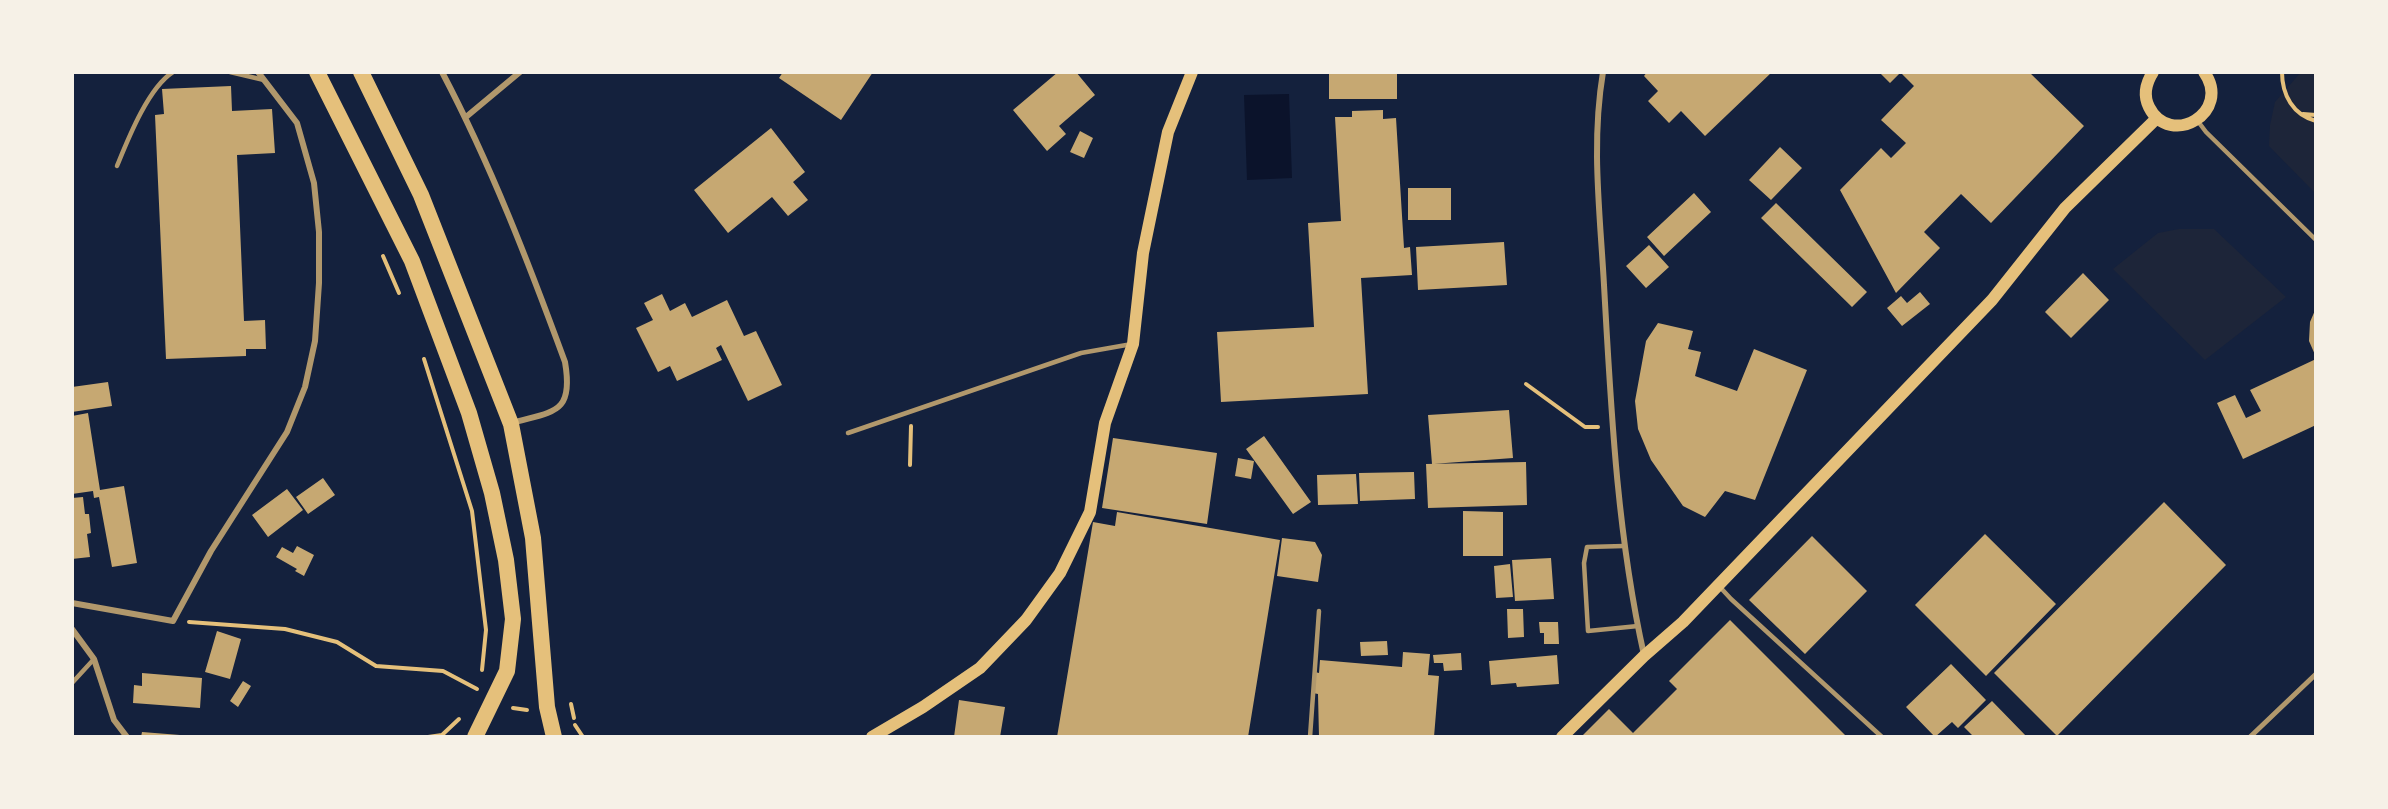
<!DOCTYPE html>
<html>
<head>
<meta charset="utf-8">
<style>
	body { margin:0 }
	#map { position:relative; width:2388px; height:809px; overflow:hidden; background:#14213d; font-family:"PT Serif",serif }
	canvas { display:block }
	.frame { position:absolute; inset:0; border:74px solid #f6f1e7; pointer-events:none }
</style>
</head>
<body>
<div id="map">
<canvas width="2388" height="809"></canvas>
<div class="frame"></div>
</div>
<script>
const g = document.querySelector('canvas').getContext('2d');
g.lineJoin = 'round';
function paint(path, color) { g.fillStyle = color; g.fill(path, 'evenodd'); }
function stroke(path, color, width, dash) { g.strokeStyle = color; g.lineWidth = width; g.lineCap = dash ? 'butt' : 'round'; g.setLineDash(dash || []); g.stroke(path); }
const green = new Path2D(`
	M 2301,72 L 2316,72 L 2316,194 L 2269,146 L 2270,125 L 2275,102 Z
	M 2179,229 L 2214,229 L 2286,297 L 2205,360 L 2113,269 L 2158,233 Z`);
const water = new Path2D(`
	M 1289,94 L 1292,178 L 1247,180 L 1244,95 Z`);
const building = new Path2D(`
	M 783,72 L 873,72 L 841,120 L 779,78 Z
	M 1058,72 L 1076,72 L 1095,95 L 1059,126 L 1066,134 L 1047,151 L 1013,110 Z
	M 1329,72 L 1397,72 L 1397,99 L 1329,99 Z
	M 1647,72 L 1772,72 L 1705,136 L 1681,111 L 1669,123 L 1648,101 L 1658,91 L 1644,76 Z
	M 1879,72 L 1901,72 L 1890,83 Z
	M 1905,72 L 2029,72 L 2084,126 L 1991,223 L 1961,194 L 1924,232 L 1940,248 L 1896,293 L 1840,190 L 1881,148 L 1891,158 L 1906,143 L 1881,120 L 1914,86 L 1902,74 Z
	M 231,86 L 232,111 L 272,109 L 275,153 L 237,155 L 244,321 L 265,320 L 266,349 L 246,349 L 246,356 L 166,359 L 155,115 L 164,114 L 162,89 Z
	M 1383,110 L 1383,119 L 1396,118 L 1404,248 L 1410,247 L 1412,275 L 1361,278 L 1368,394 L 1221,402 L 1217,332 L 1314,327 L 1308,223 L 1341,221 L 1335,117 L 1352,117 L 1352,111 Z
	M 771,128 L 805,172 L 793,182 L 808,200 L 788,216 L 772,197 L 728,233 L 694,190 Z
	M 1080,131 L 1093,138 L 1084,158 L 1070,152 Z
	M 1780,147 L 1802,168 L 1771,200 L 1749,180 Z
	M 1408,188 L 1451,188 L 1451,220 L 1408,220 Z
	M 1694,193 L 1711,212 L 1664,256 L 1647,237 Z
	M 1776,203 L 1867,292 L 1852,307 L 1761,218 Z
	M 1504,242 L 1507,285 L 1418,290 L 1416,247 Z
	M 1649,245 L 1669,267 L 1646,288 L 1626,266 Z
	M 2083,273 L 2109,300 L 2071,338 L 2045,312 Z
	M 1920,292 L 1930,304 L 1902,326 L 1887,308 L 1901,296 L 1907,303 Z
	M 662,294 L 670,311 L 685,303 L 692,317 L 727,300 L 744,336 L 756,331 L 782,385 L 748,401 L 721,345 L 716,348 L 722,360 L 677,381 L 670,366 L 658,372 L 636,328 L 653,320 L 644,303 Z
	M 2316,308 L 2316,357 L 2309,341 L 2310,322 Z
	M 1658,323 L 1693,331 L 1688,349 L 1701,352 L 1695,376 L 1737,391 L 1754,349 L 1807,370 L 1755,500 L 1725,491 L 1705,517 L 1683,506 L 1651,460 L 1638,429 L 1635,401 L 1646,341 Z
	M 2316,359 L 2316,425 L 2243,459 L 2217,403 L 2235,395 L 2246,418 L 2261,411 L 2250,390 Z
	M 108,382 L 112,406 L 72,412 L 72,387 Z
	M 1509,410 L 1513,458 L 1432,464 L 1428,415 Z
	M 88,413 L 100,490 L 124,486 L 137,563 L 112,567 L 99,497 L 94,498 L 93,491 L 72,494 L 72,416 Z
	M 1264,436 L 1311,502 L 1293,514 L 1246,449 Z
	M 1113,438 L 1217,453 L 1207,524 L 1102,508 Z
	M 1238,458 L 1254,461 L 1251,479 L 1235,476 Z
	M 1526,462 L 1527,505 L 1428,508 L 1426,464 Z
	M 1414,472 L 1415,499 L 1360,501 L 1359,473 Z
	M 1356,474 L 1358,504 L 1318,505 L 1317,475 Z
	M 323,478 L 335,495 L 308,514 L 296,497 Z
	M 287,489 L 303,510 L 268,537 L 252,515 Z
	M 83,497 L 85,514 L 89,514 L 91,533 L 87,534 L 90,557 L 72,559 L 72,498 Z
	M 2164,502 L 2226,565 L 2057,736 L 1994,673 Z
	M 1463,511 L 1503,512 L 1503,556 L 1463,556 Z
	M 1117,512 L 1280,540 L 1248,737 L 1057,737 L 1093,522 L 1115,526 Z
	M 1985,534 L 2056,604 L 1986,676 L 1915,605 Z
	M 1812,536 L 1867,591 L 1805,654 L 1749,600 Z
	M 1282,538 L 1315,542 L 1322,555 L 1318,582 L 1277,576 Z
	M 297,546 L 314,555 L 304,576 L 295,571 L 297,569 L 276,557 L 282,547 L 293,553 Z
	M 1551,558 L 1554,599 L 1515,601 L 1512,560 Z
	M 1510,564 L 1513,597 L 1496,598 L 1494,566 Z
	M 1507,609 L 1523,609 L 1524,637 L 1508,638 Z
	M 1730,620 L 1847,737 L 1581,737 L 1609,709 L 1633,733 L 1677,689 L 1669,681 Z
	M 1539,622 L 1558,622 L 1559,644 L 1544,644 L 1544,633 L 1540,633 Z
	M 217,631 L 241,639 L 230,679 L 205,672 Z
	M 1387,641 L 1388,655 L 1361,656 L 1360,642 Z
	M 1403,652 L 1430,654 L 1428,675 L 1439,676 L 1434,737 L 1319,737 L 1318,694 L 1313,693 L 1315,672 L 1319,673 L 1320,660 L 1402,667 Z
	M 1461,653 L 1462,670 L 1444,671 L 1443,663 L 1434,663 L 1433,655 Z
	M 1557,655 L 1559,684 L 1517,687 L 1516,683 L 1491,685 L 1489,661 Z
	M 1951,664 L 1986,700 L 1958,728 L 1952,722 L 1935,737 L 1906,707 Z
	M 142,673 L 202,678 L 200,708 L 133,703 L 134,685 L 142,686 Z
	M 243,681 L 251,686 L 238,707 L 230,701 Z
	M 959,700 L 1005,707 L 1000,737 L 954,737 Z
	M 1992,701 L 2027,737 L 1974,737 L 1964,727 Z
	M 142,732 L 180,735 L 180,737 L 141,737 Z`);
const path = new Path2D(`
	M 2282,72 C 2282,95 2293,115 2316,121
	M 2303,114 L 2316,115
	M 383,256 L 399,293
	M 424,359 L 472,511 L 486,630 L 482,670
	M 1526,384 L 1585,427 L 1598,427
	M 910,465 L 911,426
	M 189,622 L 285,629 L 337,642 L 376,666 L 443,671 L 477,689
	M 571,704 L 574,718
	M 513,708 L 527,710
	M 575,725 L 583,737
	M 428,737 L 442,735 L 459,719`);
const service = new Path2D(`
	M 230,72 L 264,80
	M 2197,120 L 2206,132 L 2316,240
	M 117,166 C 128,139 148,88 173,72
	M 848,433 L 1081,353 L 1132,344
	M 1624,546 L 1587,547 L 1584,563 L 1588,631 L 1638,626
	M 1719,586 L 1731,599 L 1882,737
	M 72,683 L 94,659
	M 1310,737 L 1319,611`);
const pedestrian = new Path2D(`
	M 2250,737 L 2316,674`);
const minor = new Path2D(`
	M 442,72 C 491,165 529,264 565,362 C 574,414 554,411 512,423
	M 1603,72 C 1591,144 1600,212 1604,285 C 1611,409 1617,534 1644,655
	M 466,117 L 520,72
	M 72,603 L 173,621 L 211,551 L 287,432 L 305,387 L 315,341 L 319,283 L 319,232 L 314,183 L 297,123 L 258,72
	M 72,629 L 94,659 L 114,720 L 127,737`);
const secondary = new Path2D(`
	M 2153,72 C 2146,83 2143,95 2149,107 C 2170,149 2233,112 2204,72
	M 872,737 L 923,707 L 980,668 L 1026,620 L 1060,573 L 1090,512 L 1105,423 L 1133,344 L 1143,253 L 1168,132 L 1192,72
	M 1562,737 L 1644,656 L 1683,622 L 1992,300 L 2065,208 L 2157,118`);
const trunk = new Path2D(`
	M 317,72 L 412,261 L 469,413 L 492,493 L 506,560 L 513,619 L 507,671 L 475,737
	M 361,72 L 421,195 L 511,424 L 533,538 L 547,707 L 554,737`);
paint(green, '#1d2539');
paint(water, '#0b132b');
paint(building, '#c6a872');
stroke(path, '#e5c07b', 4);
stroke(service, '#b1986c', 4.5);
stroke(pedestrian, '#b1986c', 5);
stroke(minor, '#b1986c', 6);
stroke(secondary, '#e5c07b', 12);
stroke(trunk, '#e5c07b', 16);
</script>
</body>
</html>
